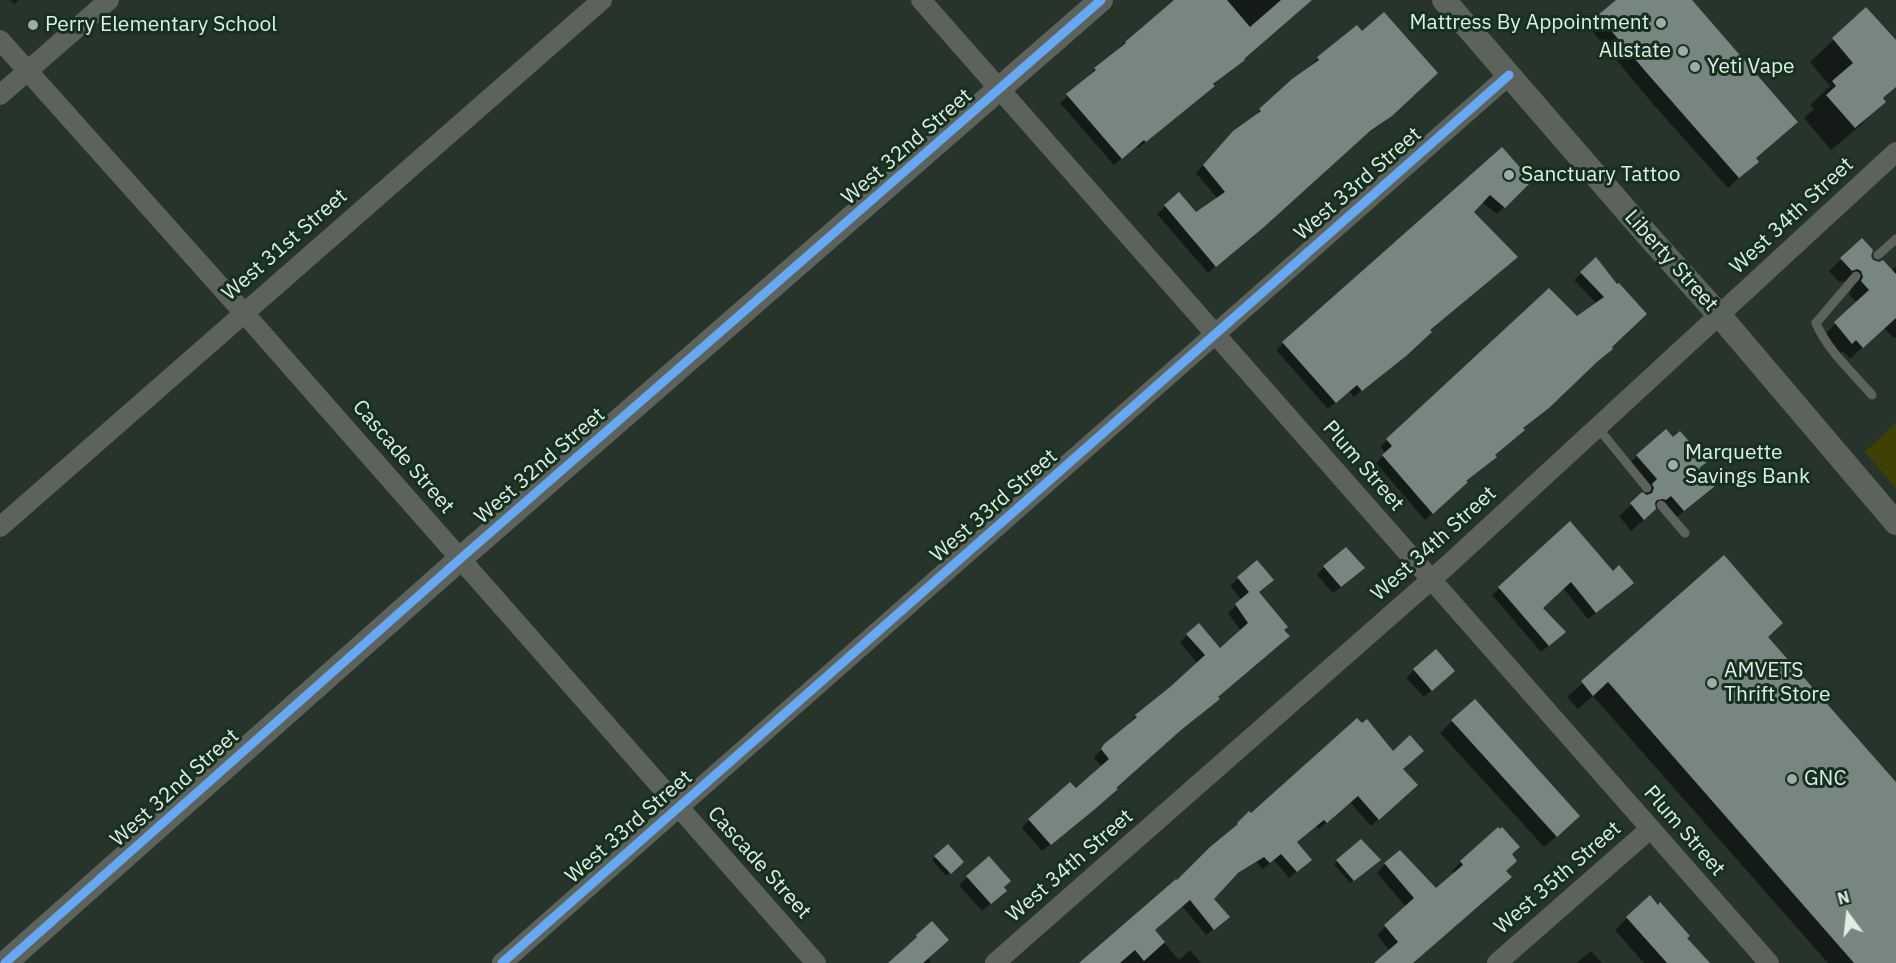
<!DOCTYPE html>
<html>
<head>
<meta charset="utf-8">
<style>
	body { margin:0 }
	#map { position:relative; width:1896px; height:963px; overflow:hidden; background:#26342b; font-family:"IBM Plex Sans",sans-serif }
	canvas { display:block }
	.north { position:absolute; left:1818px; top:885px; width:60px; height:60px; -webkit-text-stroke:4px #163020; paint-order:stroke; rotate:345deg; font-size:16px; font-weight:700; line-height:24px; text-align:center; color:#deeee3 }
	.north::after { content:''; display:block; margin:auto; width:21px; height:27px; background:#deeee3; clip-path:polygon(50% 0,100% 100%,50% 72%,0 100%) }
</style>
</head>
<body>
<div id="map">
<canvas width="1896" height="963"></canvas>
<div class="north">N</div>
</div>
<script>
const g = document.querySelector('canvas').getContext('2d');
g.lineJoin = 'round';
function paint(path, color) { g.fillStyle = color; g.fill(path, 'evenodd'); }
function stroke(path, color, width, dash) { g.strokeStyle = color; g.lineWidth = width; g.lineCap = dash ? 'butt' : 'round'; g.setLineDash(dash || []); g.stroke(path); }
function drawText(font, color, halo, rows, align = 'center') {
  g.font = font + ' "IBM Plex Sans",sans-serif'; g.lineWidth = 6; g.setLineDash([]); g.textBaseline = 'middle'; g.strokeStyle = halo; g.fillStyle = color; for (const [text, x, y, turn = 0] of rows) {
    g.save(); g.translate(x, y); g.rotate((+turn || 0) * Math.PI / 180); g.textAlign = isNaN(turn) ? turn : align; if (halo) g.strokeText(text, 0, 0); g.fillText(text, 0, 0); g.restore();
  }
}
const green = new Path2D(`
	M 1896,423 L 1896,488 L 1865,452 Z`);
const shadow = new Path2D(`
	M 10,0 L 19,0 L 14,4 Z
	M 1176,0 L 1296,0 L 1206,93 L 1138,148 L 1136,146 L 1114,165 L 1060,103 L 1089,78 L 1088,77 L 1095,69 L 1166,7 Z
	M 1618,0 L 1690,0 L 1757,162 L 1728,188 L 1653,104 L 1589,27 Z
	M 1866,9 L 1896,42 L 1896,87 L 1882,100 L 1884,102 L 1861,125 L 1831,150 L 1804,118 L 1814,109 L 1810,105 L 1830,86 L 1810,62 Z
	M 1362,33 L 1436,73 L 1383,123 L 1361,138 L 1208,273 L 1157,214 L 1179,194 L 1196,214 L 1218,199 L 1196,173 L 1226,140 L 1253,118 L 1260,110 L 1293,80 L 1312,66 L 1311,65 L 1318,58 Z
	M 1502,149 L 1530,181 L 1497,214 L 1482,202 L 1472,212 L 1429,331 L 1422,339 L 1354,397 L 1349,391 L 1328,409 L 1276,350 Z
	M 1862,240 L 1872,261 L 1891,271 L 1896,267 L 1896,337 L 1894,338 L 1884,328 L 1850,359 L 1843,351 L 1839,355 L 1823,336 L 1857,303 L 1849,294 L 1851,290 L 1849,283 L 1844,281 L 1839,282 L 1829,271 Z
	M 1596,259 L 1617,286 L 1610,347 L 1611,349 L 1522,429 L 1493,455 L 1488,464 L 1465,482 L 1425,520 L 1376,463 L 1386,453 L 1380,447 L 1387,440 L 1597,304 L 1574,280 Z
	M 1637,456 L 1698,469 L 1713,486 L 1671,522 L 1658,507 L 1631,531 L 1619,516 L 1646,492 L 1625,468 Z
	M 1570,523 L 1625,590 L 1588,619 L 1563,588 L 1541,608 L 1557,639 L 1541,652 L 1492,595 Z
	M 1724,557 L 1767,637 L 1896,785 L 1896,963 L 1828,963 L 1593,696 L 1578,709 L 1567,697 Z
	M 1257,562 L 1257,593 L 1283,631 L 1217,697 L 1115,788 L 1108,797 L 1042,851 L 1022,828 L 1029,820 L 1075,791 L 1102,767 L 1094,758 L 1097,754 L 1129,725 L 1128,724 L 1136,716 L 1171,688 L 1198,664 L 1180,642 L 1187,635 L 1220,650 L 1241,631 L 1228,613 L 1242,600 L 1230,586 Z
	M 1324,567 L 1355,576 L 1333,593 L 1317,575 Z
	M 1414,670 L 1445,679 L 1424,697 L 1406,678 Z
	M 1452,721 L 1566,828 L 1544,847 L 1440,733 Z
	M 1401,770 L 1409,792 L 1371,826 L 1350,802 L 1319,829 L 1316,826 L 1295,843 L 1303,866 L 1289,878 L 1274,860 L 1263,869 L 1256,862 L 1231,878 L 1212,899 L 1221,923 L 1206,935 L 1182,906 L 1154,931 L 1179,960 L 1190,950 L 1201,963 L 1080,963 L 1177,882 L 1249,813 L 1251,816 Z
	M 1498,829 L 1412,963 L 1376,963 L 1390,951 L 1377,935 L 1406,907 L 1377,873 L 1385,864 L 1436,890 L 1455,874 L 1452,871 L 1461,862 Z
	M 935,857 L 962,862 L 946,876 L 932,860 Z
	M 989,858 L 1003,887 L 997,898 L 982,911 L 959,885 Z
	M 1337,861 L 1375,863 L 1350,883 L 1334,864 Z
	M 1627,918 L 1686,938 L 1708,963 L 1644,963 L 1615,930 Z
	M 917,937 L 931,963 L 890,963 L 909,944 Z
	M 1591,951 L 1602,963 L 1576,963 Z`);
const building = new Path2D(`
	M 1174,0 L 1227,0 L 1250,27 L 1281,0 L 1312,0 L 1244,59 L 1245,60 L 1213,84 L 1215,86 L 1146,142 L 1144,140 L 1122,159 L 1066,94 L 1096,70 L 1094,68 L 1126,43 L 1125,42 Z
	M 1616,0 L 1692,0 L 1798,122 L 1756,158 L 1759,162 L 1739,178 L 1646,72 L 1598,15 Z
	M 1866,7 L 1896,40 L 1896,87 L 1883,98 L 1886,102 L 1855,128 L 1826,95 L 1836,86 L 1832,81 L 1853,63 L 1832,38 Z
	M 1384,12 L 1438,73 L 1392,116 L 1370,131 L 1264,227 L 1216,267 L 1164,205 L 1179,192 L 1196,212 L 1225,192 L 1203,165 L 1233,131 L 1261,111 L 1259,109 L 1292,79 L 1319,60 L 1317,57 L 1357,25 L 1362,31 Z
	M 1502,147 L 1532,181 L 1505,208 L 1490,195 L 1474,212 L 1518,257 L 1430,330 L 1432,332 L 1406,356 L 1362,391 L 1357,385 L 1336,403 L 1282,342 Z
	M 1862,238 L 1873,250 L 1871,256 L 1873,260 L 1879,262 L 1883,260 L 1896,274 L 1896,318 L 1863,348 L 1856,340 L 1852,344 L 1834,322 L 1869,290 L 1861,281 L 1863,277 L 1861,271 L 1857,269 L 1852,271 L 1840,258 Z
	M 1596,257 L 1617,284 L 1619,283 L 1647,314 L 1612,347 L 1613,349 L 1598,361 L 1549,408 L 1523,428 L 1525,430 L 1495,455 L 1497,457 L 1466,481 L 1468,482 L 1433,514 L 1382,455 L 1392,446 L 1386,439 L 1549,288 L 1577,316 L 1604,297 L 1580,272 Z
	M 1666,429 L 1673,437 L 1680,431 L 1707,462 L 1699,468 L 1715,486 L 1684,511 L 1671,496 L 1666,500 L 1663,499 L 1657,500 L 1655,503 L 1656,509 L 1644,520 L 1630,503 L 1642,492 L 1647,495 L 1652,493 L 1654,488 L 1652,484 L 1657,479 L 1636,455 Z
	M 1570,521 L 1613,571 L 1619,565 L 1634,583 L 1596,613 L 1571,582 L 1543,608 L 1566,632 L 1549,646 L 1498,587 Z
	M 1346,547 L 1365,568 L 1341,587 L 1323,566 Z
	M 1724,555 L 1783,623 L 1768,637 L 1896,782 L 1896,963 L 1854,963 L 1608,682 L 1593,696 L 1581,681 Z
	M 1257,560 L 1274,580 L 1259,592 L 1288,627 L 1284,630 L 1290,636 L 1218,697 L 1220,699 L 1181,730 L 1116,788 L 1118,789 L 1095,809 L 1051,845 L 1028,819 L 1070,782 L 1076,788 L 1109,759 L 1101,749 L 1104,744 L 1137,717 L 1135,715 L 1170,687 L 1205,655 L 1186,634 L 1199,623 L 1220,648 L 1248,623 L 1235,604 L 1249,592 L 1237,577 Z
	M 1436,649 L 1455,671 L 1432,691 L 1413,669 Z
	M 1475,699 L 1580,816 L 1557,837 L 1451,720 Z
	M 1357,718 L 1362,723 L 1367,719 L 1393,751 L 1410,735 L 1424,751 L 1403,769 L 1418,785 L 1379,820 L 1358,796 L 1327,823 L 1324,820 L 1297,842 L 1312,860 L 1297,872 L 1281,854 L 1270,863 L 1264,857 L 1238,873 L 1214,899 L 1230,917 L 1214,930 L 1190,900 L 1155,930 L 1165,942 L 1144,961 L 1135,950 L 1120,963 L 1079,963 L 1176,879 L 1177,880 L 1210,847 L 1238,824 L 1237,823 L 1249,811 L 1251,813 Z
	M 1498,827 L 1500,829 L 1502,827 L 1520,847 L 1512,854 L 1517,861 L 1506,871 L 1512,877 L 1413,963 L 1374,963 L 1398,942 L 1384,925 L 1414,898 L 1384,863 L 1400,850 L 1436,888 L 1463,865 L 1460,861 Z
	M 1361,839 L 1381,860 L 1354,881 L 1336,860 Z
	M 948,844 L 964,862 L 951,874 L 934,856 Z
	M 989,856 L 1011,881 L 1004,887 L 1007,891 L 991,904 L 966,876 Z
	M 1650,895 L 1658,905 L 1660,902 L 1690,936 L 1687,938 L 1710,963 L 1667,963 L 1626,917 Z
	M 932,921 L 949,940 L 923,963 L 888,963 L 917,937 L 916,935 Z`);
const service = new Path2D(`
	M 1878,255 L 1896,239
	M 1856,276 L 1816,323 C 1827,350 1853,373 1872,395
	M 1598,428 L 1647,488
	M 1661,505 L 1685,533`);
const minor = new Path2D(`
	M 921,0 L 1769,963
	M 0,40 L 244,313 L 816,963
	M 0,95 L 109,0
	M 0,527 L 602,0
	M 502,963 L 1509,75
	M 995,963 L 1449,564 L 1896,152
	M 1497,963 L 1650,829`);
const tertiary = new Path2D(`
	M 1444,0 L 1643,230 L 1720,316 L 1896,523
	M 5,963 L 460,559 L 1101,0`);
const cycleway = new Path2D(`
	M 5,963 L 460,559 L 1101,0
	M 502,963 L 1509,75`);
const markers = [
	[1661,23,6,"#9eada3"],
	[33,25,6,"#9eada3"],
	[1683,51,6,"#9eada3"],
	[1695,67,6,"#9eada3"],
	[1509,175,6,"#9eada3"],
	[1673,465,6,"#9eada3"],
	[1712,683,6,"#9eada3"],
	[1792,779,6,"#9eada3"]
];
const poiNames = [
	["Mattress By Appointment",1649,23,"right"],
	["Perry Elementary School",45,25],
	["Allstate",1671,51,"right"],
	["Yeti Vape",1707,67],
	["Sanctuary Tattoo",1521,175],
	["Marquette",1685,453],
	["Savings Bank",1685,477],
	["AMVETS",1724,671],
	["Thrift Store",1724,695],
	["GNC",1804,779]
];
const streetNames = [
	["West 32nd Street",907,147,-41],
	["West 33rd Street",1358,184,-41],
	["West 34th Street",1792,216,-43],
	["West 31st Street",285,245,-41],
	["Liberty Street",1671,261,48],
	["Cascade Street",403,457,49],
	["West 32nd Street",540,466,-41],
	["Plum Street",1363,466,49],
	["West 33rd Street",994,506,-41],
	["West 34th Street",1434,544,-42],
	["West 32nd Street",175,788,-42],
	["West 33rd Street",629,827,-41],
	["Plum Street",1684,831,49],
	["Cascade Street",759,863,48],
	["West 34th Street",1070,866,-41],
	["West 35th Street",1558,878,-41]
];
paint(green, '#404006');
paint(shadow, '#0007');
paint(building, '#778680');
stroke(service, '#5e625d', 9);
stroke(minor, '#5e625d', 20);
stroke(tertiary, '#5e625d', 24);
stroke(cycleway, '#66a8f1', 9);
for (const [x, y, r, color] of markers) { const dot = new Path2D(); dot.arc(x, y, r, 0, 2 * Math.PI); g.fillStyle = color; g.fill(dot); stroke(dot, '#163020', 2); }
drawText('21px', '#deeee3', '#163020', poiNames, 'left');
drawText('21px', '#deeee3', '#163020', streetNames);
</script>
</body>
</html>
